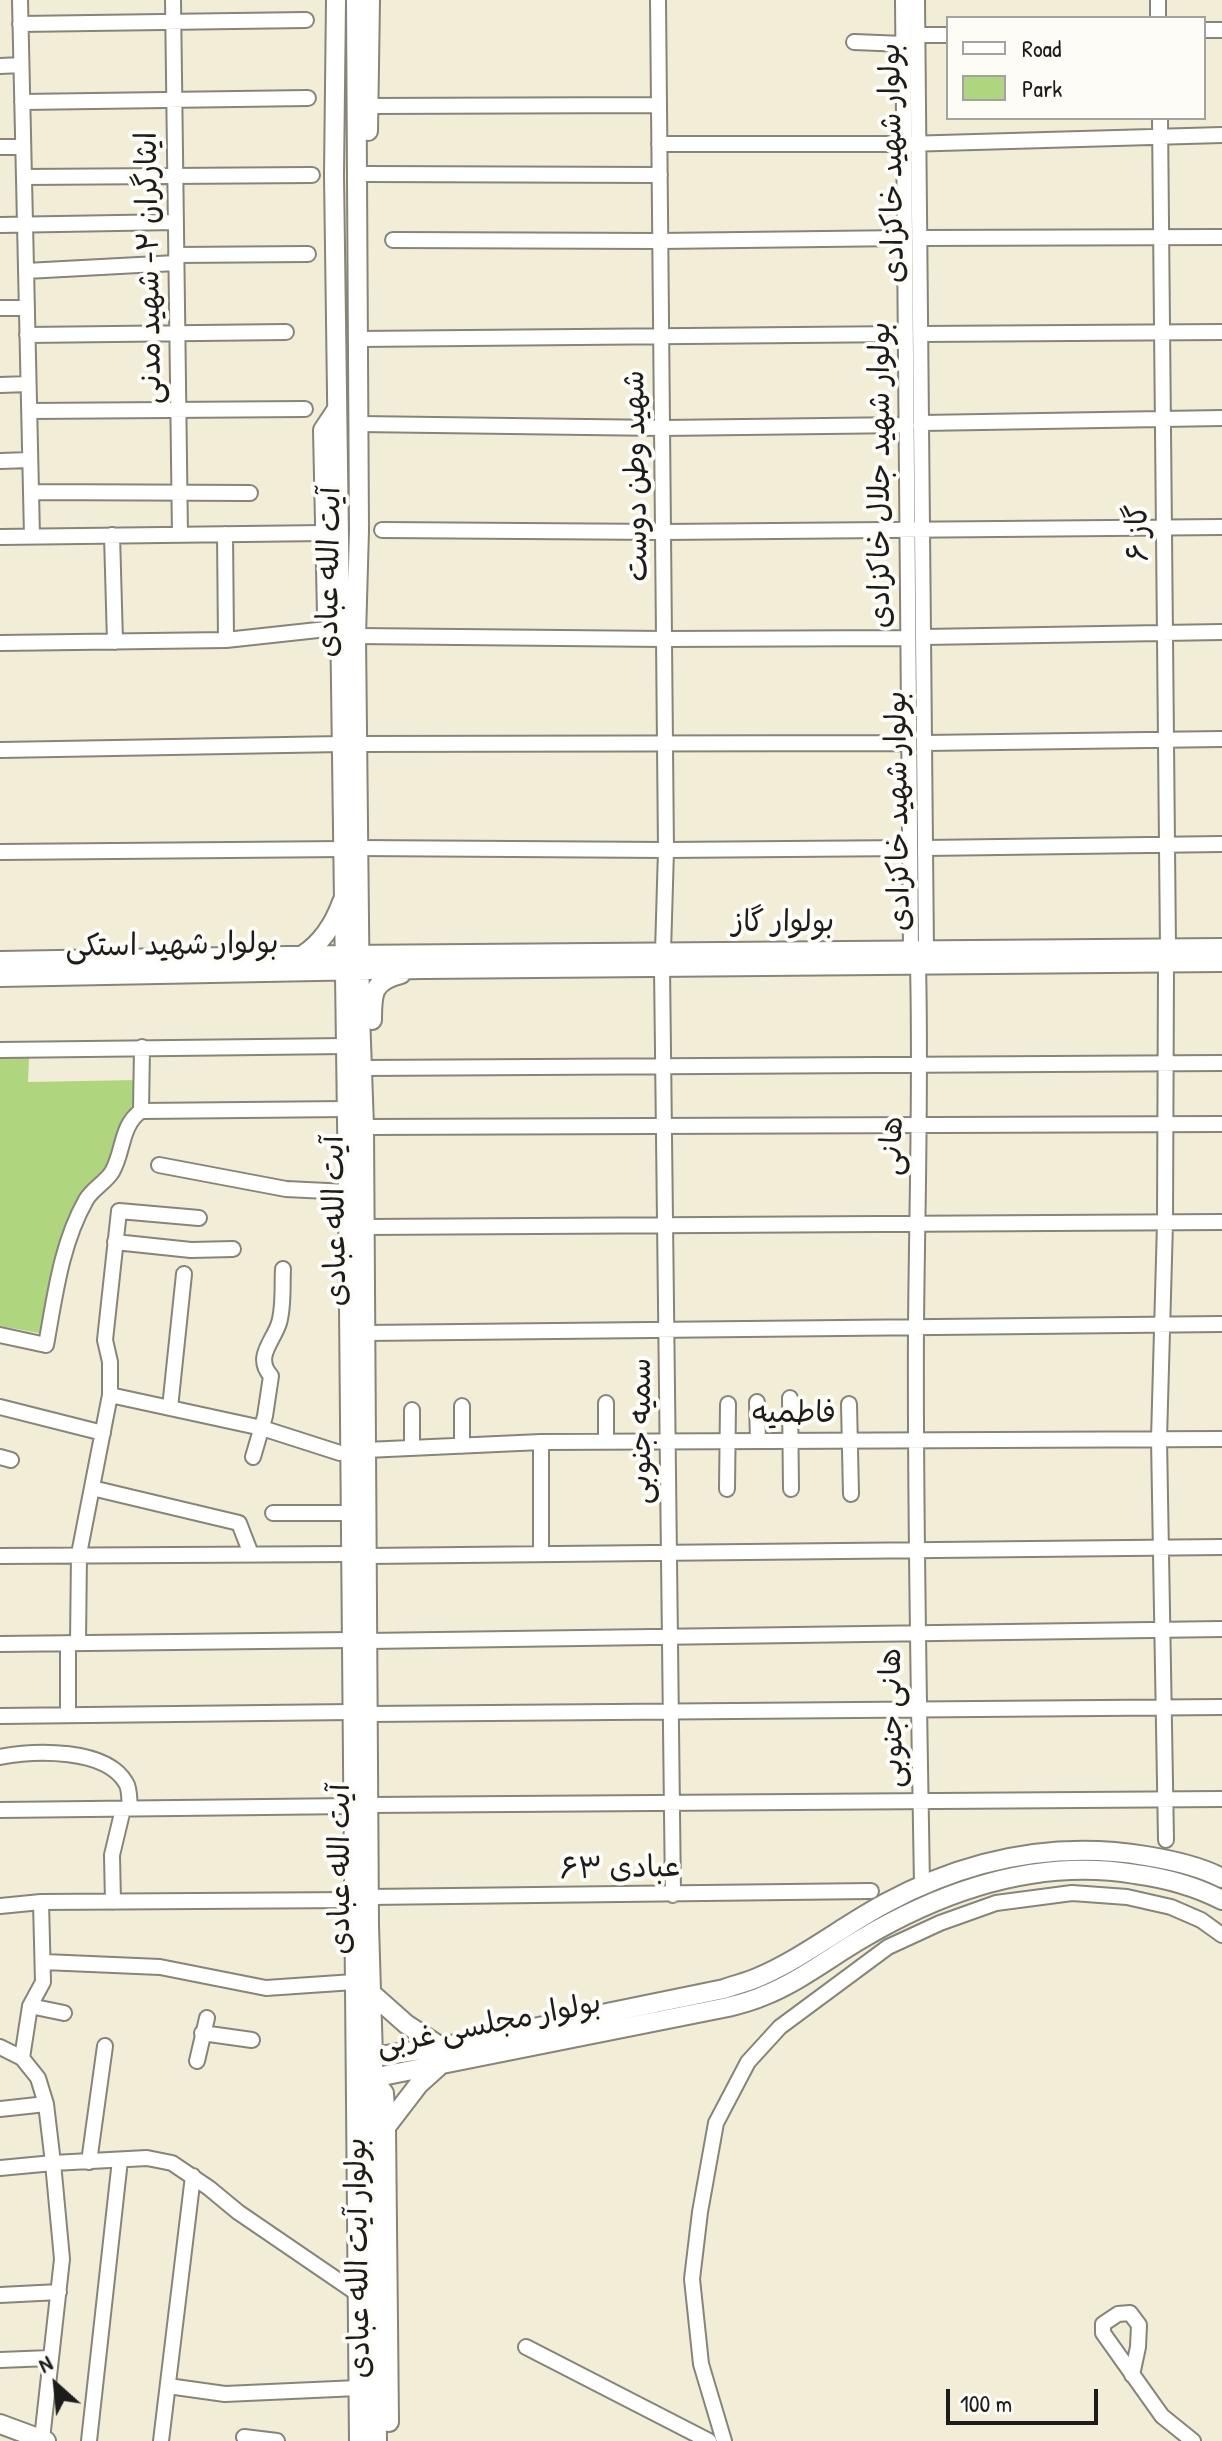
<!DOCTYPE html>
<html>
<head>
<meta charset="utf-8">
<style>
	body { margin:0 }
	#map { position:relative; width:1222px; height:2441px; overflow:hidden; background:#f2edd6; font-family:"Patrick Hand",sans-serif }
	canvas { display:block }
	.legend { position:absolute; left:946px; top:16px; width:260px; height:104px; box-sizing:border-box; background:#fdfcf7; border:2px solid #a3a29f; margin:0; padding:10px 14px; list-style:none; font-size:24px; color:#1c1c1c }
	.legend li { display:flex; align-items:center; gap:16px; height:40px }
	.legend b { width:40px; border:2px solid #a3a29f }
	.north { position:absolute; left:16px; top:2345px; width:80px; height:80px; -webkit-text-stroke:6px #fdfcf7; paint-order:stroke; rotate:333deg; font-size:22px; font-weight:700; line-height:32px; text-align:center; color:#1c1c1c }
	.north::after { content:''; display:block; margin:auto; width:28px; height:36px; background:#1c1c1c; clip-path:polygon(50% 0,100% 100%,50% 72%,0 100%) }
	.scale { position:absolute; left:946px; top:2389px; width:152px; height:36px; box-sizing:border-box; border:4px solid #1c1c1c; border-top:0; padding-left:10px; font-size:24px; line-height:28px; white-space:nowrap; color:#1c1c1c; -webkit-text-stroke:6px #fdfcf7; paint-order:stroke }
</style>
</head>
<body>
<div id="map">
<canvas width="1222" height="2441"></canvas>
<ul class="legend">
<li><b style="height:10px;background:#fff"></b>Road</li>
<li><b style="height:22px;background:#afd57f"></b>Park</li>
</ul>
<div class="north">N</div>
<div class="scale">100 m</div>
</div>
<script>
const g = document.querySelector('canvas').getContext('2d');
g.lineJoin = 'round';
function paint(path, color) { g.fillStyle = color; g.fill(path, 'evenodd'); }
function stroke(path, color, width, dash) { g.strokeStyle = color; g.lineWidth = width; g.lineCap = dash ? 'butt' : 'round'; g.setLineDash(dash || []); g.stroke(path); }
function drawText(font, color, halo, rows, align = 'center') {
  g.font = font + ' "Patrick Hand","Playpen Sans Arabic",sans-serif'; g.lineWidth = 8; g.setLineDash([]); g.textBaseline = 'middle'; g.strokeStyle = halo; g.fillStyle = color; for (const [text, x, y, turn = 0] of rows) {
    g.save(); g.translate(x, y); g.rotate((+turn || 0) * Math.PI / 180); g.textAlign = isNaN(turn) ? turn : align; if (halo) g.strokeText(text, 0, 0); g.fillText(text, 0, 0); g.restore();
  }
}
const green = new Path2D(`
	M 0,1058 L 29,1058 L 28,1082 L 138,1080 L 137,1102 L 126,1116 L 110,1166 L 85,1191 L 44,1334 L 0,1326 Z`);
const minor = new Path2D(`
	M 20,0 L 32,536
	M 173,0 L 180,535
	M 658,0 L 666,850 L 663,952
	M 903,0 L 911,950 L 918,965 C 921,1086 917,1207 916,1328 C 915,1514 919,1700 922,1885
	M 917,0 L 926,950 L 922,958
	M 1158,0 L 1158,18
	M 20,24 L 306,20
	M 1204,30 L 1222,30
	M 918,35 L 948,35
	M 854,42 L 904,44
	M 0,66 L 21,65
	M 22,102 L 308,98
	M 369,106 L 659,105
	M 1160,118 L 1168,948
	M 659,144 L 905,144 L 1222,135
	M 0,147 L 23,147
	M 366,174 L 660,175
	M 24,177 L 312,175
	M 0,225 L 176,222
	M 920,238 L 1222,237
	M 393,240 L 660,241 L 905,238
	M 176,255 L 308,254
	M 26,271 L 176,263
	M 0,308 L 27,308
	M 921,334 L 1222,332
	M 27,335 L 286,332
	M 358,339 L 906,334
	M 0,385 L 28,384
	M 29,411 L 305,409
	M 922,423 L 1222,418
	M 359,424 L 662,428 L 907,425
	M 0,461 L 30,460
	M 31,492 L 250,493
	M 382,530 L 663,532 L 1222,527
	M 225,534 L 226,640
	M 112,535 L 115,642
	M 0,537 L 325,533
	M 356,636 L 664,639 L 908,638
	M 924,637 L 1222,632
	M 0,643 L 226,640 L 327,629 L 339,611
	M 925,743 L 1222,739
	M 357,744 L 909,743
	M 0,750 L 342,744
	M 358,848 L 666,850 L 910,848
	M 925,848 L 1222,844
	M 0,852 L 344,849
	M 662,967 L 673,1895
	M 0,1050 L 346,1046
	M 362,1068 L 1222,1063
	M 141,1111 L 347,1109
	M 364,1127 L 1222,1124
	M 159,1165 L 286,1189 L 348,1192
	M 364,1227 L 1222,1222
	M 115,1242 L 191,1250 L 233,1249
	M 365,1333 L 1222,1324
	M 0,1335 L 46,1345 C 55,1296 61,1244 86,1200 C 92,1189 105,1183 112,1172 C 124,1152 120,1126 141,1111 L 142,1047
	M 110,1395 L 262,1428 L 340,1453
	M 790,1398 L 791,1489
	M 757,1402 L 758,1441
	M 606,1403 L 606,1441
	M 849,1404 L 851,1494
	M 462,1406 L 462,1446
	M 0,1407 L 103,1433
	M 170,1408 L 184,1274
	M 412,1448 L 412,1410
	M 366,1450 L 541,1442 L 1222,1439
	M 0,1457 L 11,1460
	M 253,1457 L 265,1416 L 271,1376 C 254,1357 273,1342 279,1323 C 284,1306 282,1286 283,1269
	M 92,1488 L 239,1523 L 251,1554
	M 727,1489 L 728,1404
	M 273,1513 L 350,1513
	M 541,1554 L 541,1442
	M 0,1556 L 350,1554
	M 367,1556 L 1222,1547
	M 367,1641 L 1222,1629
	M 68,1643 L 68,1715
	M 78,1643 L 79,1554 L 110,1395 L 110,1362 L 105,1340 L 119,1211 L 199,1218
	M 0,1644 L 350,1640
	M 368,1714 L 1222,1707
	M 0,1716 L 352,1712
	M 0,1757 C 35,1750 106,1748 126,1783 C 130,1789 129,1801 130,1808
	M 369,1805 L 1222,1799
	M 0,1810 L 353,1806
	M 1166,1840 L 1159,1439 L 1165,1223 L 1166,963
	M 369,1897 L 871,1891
	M 113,1902 L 112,1855 L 123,1809
	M 0,1906 L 41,1902 L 354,1900
	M 44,1962 L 160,1967 L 266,1988 L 354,1982
	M 30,2006 L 64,2013
	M 202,2033 L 252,2040
	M 0,2047 L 22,2058 L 38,2078 L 46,2104 L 53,2163 L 62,2259 L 42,2439
	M 22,2058 L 30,2006 L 43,1982 L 41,1902
	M 197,2061 L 207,2018
	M 0,2109 L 46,2104
	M 89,2162 L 105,2046
	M 0,2168 L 53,2163 L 147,2158 L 172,2163 L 209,2188 L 238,2212 L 358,2294
	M 0,2295 L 59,2292
	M 526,2347 L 709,2441
	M 0,2360 L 50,2358
	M 1132,2375 L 1138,2347 L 1139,2325 L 1130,2313 L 1118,2314 L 1103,2324 L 1103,2333 L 1162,2416 L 1193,2441
	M 168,2386 L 225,2394 L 358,2388
	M 244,2437 L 277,2441
	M 89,2441 L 120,2160
	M 161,2441 L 193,2176
	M 724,2441 L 701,2364 L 692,2279 L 700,2212 L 716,2123 L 748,2062 L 780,2027 L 888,1947 L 940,1923 L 996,1903 L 1072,1893 L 1127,1897 L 1171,1907 L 1201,1920 L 1222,1935`);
const major = new Path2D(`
	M 336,0 L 334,175 L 348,1192 L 359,2441
	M 356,0 L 359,530 L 356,636 L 360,1014 L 364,1127 L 369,1925 L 373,2057 L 377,2441
	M 368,131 L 370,0
	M 327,614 L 323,430 L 337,409
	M 303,955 C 323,942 334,924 342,902
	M 0,961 L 345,955 L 1222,948
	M 0,977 L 423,969 L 1222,962
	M 372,1020 C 372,994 372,981 401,974
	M 370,1992 L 406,2024 L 441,2047
	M 364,2063 L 373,2057 L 441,2047 L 724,1989 C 735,1985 748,1982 759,1977 C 803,1958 843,1926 886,1903 C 968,1859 1054,1841 1146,1856 C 1171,1860 1199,1866 1222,1878
	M 364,2074 L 372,2078 L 728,2007 C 740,2004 752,2001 763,1996 C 799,1982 830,1957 863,1938 C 946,1889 1038,1858 1135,1874 C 1165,1878 1195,1886 1222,1900
	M 376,2083 L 384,2093 L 386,2127 L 389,2422
	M 386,2127 L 419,2084 L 438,2067
	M 0,2424 L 46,2441`);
const streetNames = [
	["بولوار شهید خاکزادی",893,163,-91],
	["ایثارگران ۲- شهید مدنی",150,268,-91],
	["بولوار شهید جلال خاکزادی",881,475,-90],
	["شهید وطن دوست",637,476,-91],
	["گاز ۶",1139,533,-91],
	["آیت الله عبادی",330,572,-89],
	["بولوار شهید خاکزادی",899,811,-91],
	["بولوار گاز",783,923],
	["بولوار شهید استکی",172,946,-1],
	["هانی",893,1146,-89],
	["آیت الله عبادی",336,1221,-91],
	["فاطمیه",794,1414],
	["سمیه جنوبی",642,1431,-90],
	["هانی جنوبی",893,1718,-91],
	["آیت الله عبادی",341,1869,-90],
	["عبادی ۶۳",620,1869,-1],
	["بولوار مجلسی غربی",489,2025,-11],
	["بولوار آیت الله عبادی",359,2258,-91]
];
paint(green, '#afd57f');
stroke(minor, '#878479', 18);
stroke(major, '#878479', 22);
stroke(minor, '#fff', 14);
stroke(major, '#fff', 18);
drawText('30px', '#1c1c1c', '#fdfcf7', streetNames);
</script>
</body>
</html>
